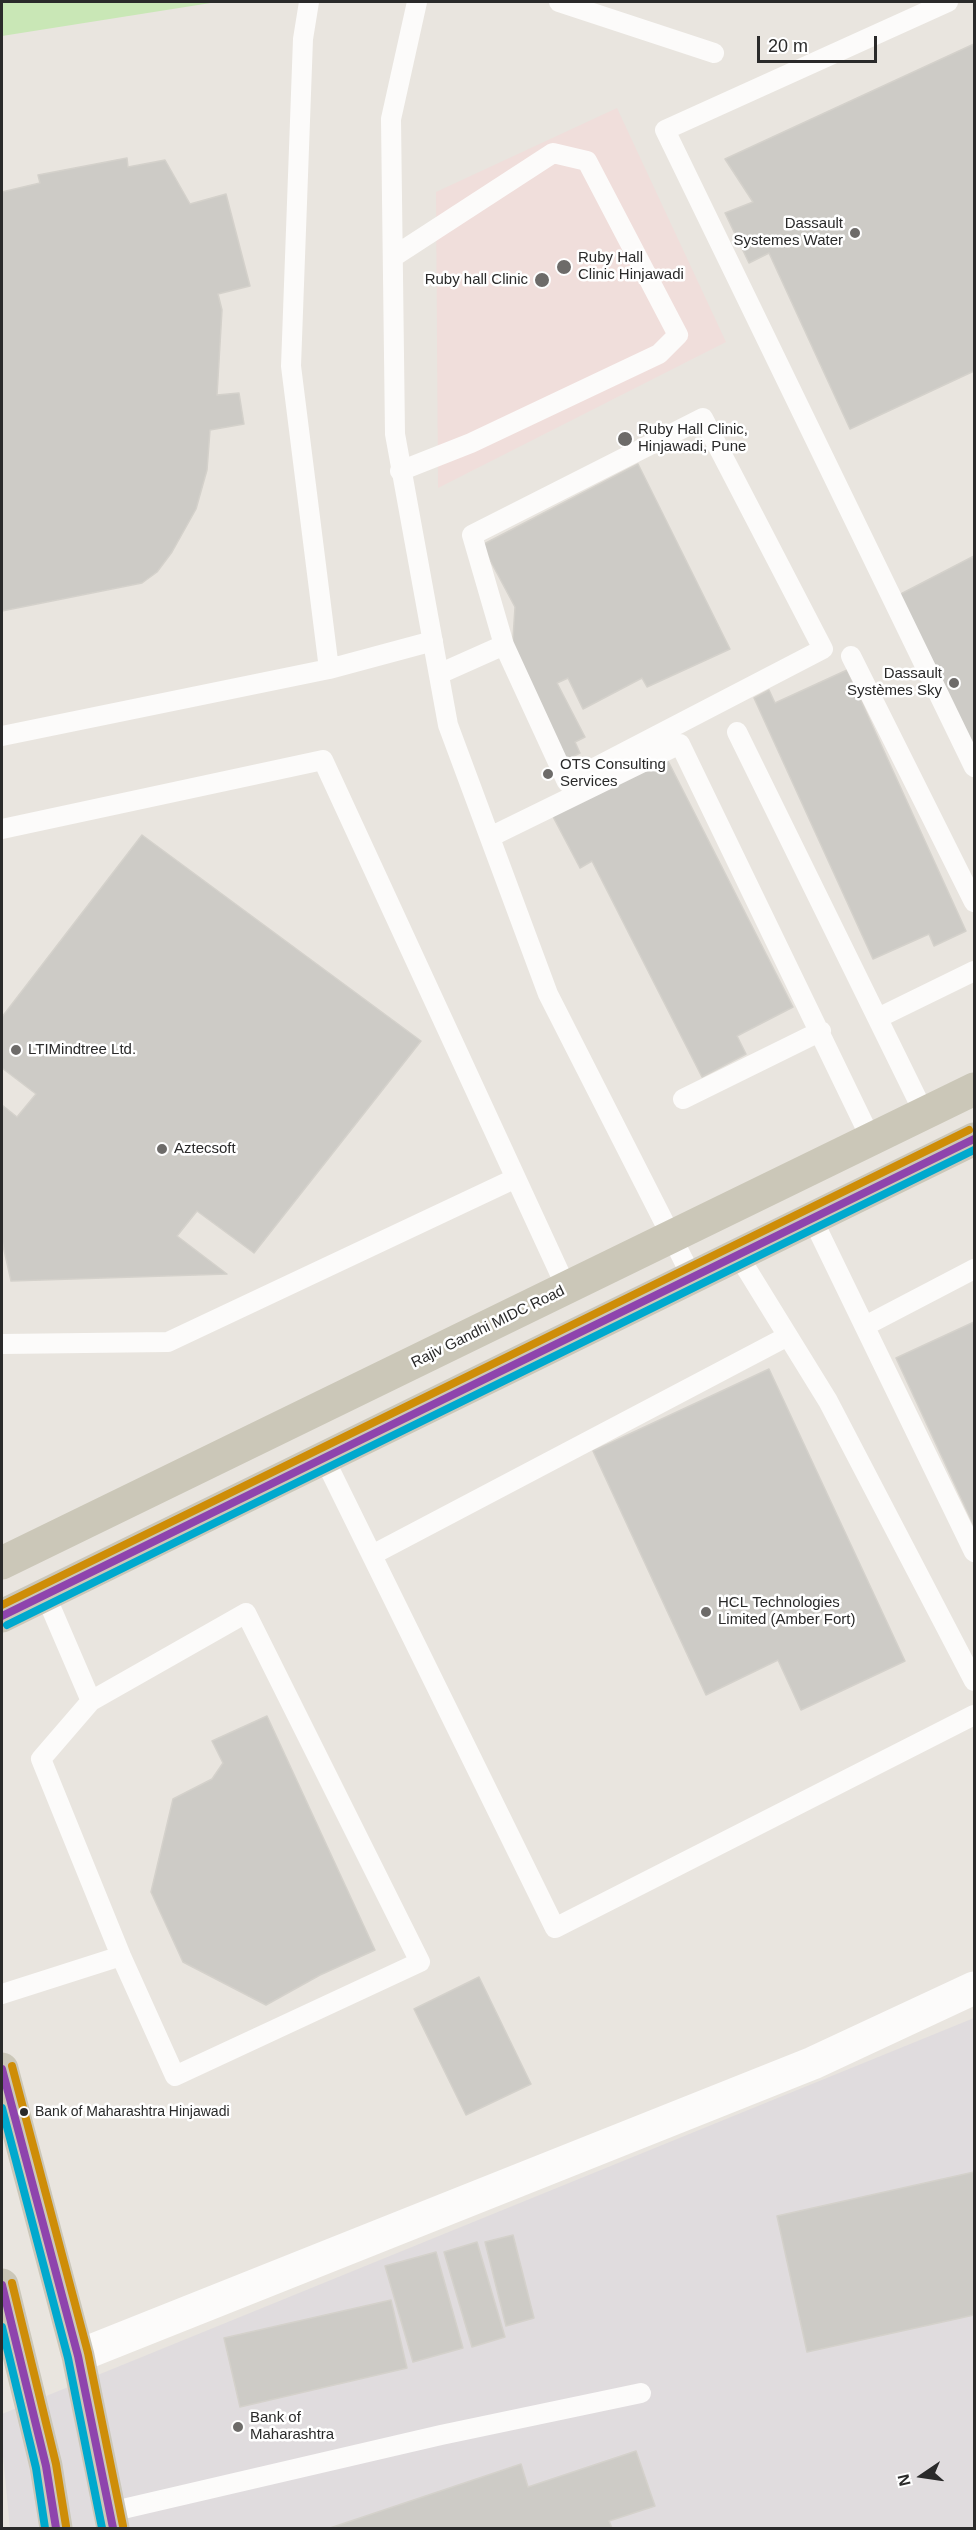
<!DOCTYPE html>
<html>
<head>
<meta charset="utf-8">
<style>
	body { margin:0 }
	#map { position:relative; width:976px; height:2530px; overflow:hidden; background:#e9e5df; font-family:Helvetica,sans-serif }
	canvas { display:block }
	.frame { position:absolute; inset:0; border:3px solid #2a2a2a; pointer-events:none }
	.north { position:absolute; left:892px; top:2446px; width:60px; height:60px; -webkit-text-stroke:4px #fff; paint-order:stroke; rotate:257deg; font-size:16px; font-weight:700; line-height:24px; text-align:center; color:#2a2a2a }
	.north::after { content:''; display:block; margin:auto; width:21px; height:27px; background:#2a2a2a; clip-path:polygon(50% 0,100% 100%,50% 72%,0 100%) }
	.scale { position:absolute; left:757px; top:36px; width:120px; height:27px; box-sizing:border-box; border:3px solid #2a2a2a; border-top:0; padding-left:8px; font-size:18px; line-height:21px; white-space:nowrap; color:#2a2a2a; -webkit-text-stroke:4px #fff; paint-order:stroke }
</style>
</head>
<body>
<div id="map">
<canvas width="976" height="2530"></canvas>
<div class="frame"></div>
<div class="north">N</div>
<div class="scale">20 m</div>
</div>
<script>
const g = document.querySelector('canvas').getContext('2d');
g.lineJoin = 'round';
function paint(path, color) { g.fillStyle = color; g.fill(path, 'evenodd'); }
function stroke(path, color, width, dash) { g.strokeStyle = color; g.lineWidth = width; g.lineCap = dash ? 'butt' : 'round'; g.setLineDash(dash || []); g.stroke(path); }
function drawText(font, color, halo, rows, align = 'center') {
  g.font = font + ' Helvetica,sans-serif'; g.lineWidth = 5; g.setLineDash([]); g.textBaseline = 'middle'; g.strokeStyle = halo; g.fillStyle = color; for (const [text, x, y, turn = 0] of rows) {
    g.save(); g.translate(x, y); g.rotate((+turn || 0) * Math.PI / 180); g.textAlign = isNaN(turn) ? turn : align; if (halo) g.strokeText(text, 0, 0); g.fillText(text, 0, 0); g.restore();
  }
}
const industrial = new Path2D(`
	M 974,2018 L 974,2528 L 10,2528 L 2,2446 L 2,2414 Z`);
const medical = new Path2D(`
	M 617,108 L 726,342 L 438,488 L 436,192 Z`);
const green = new Path2D(`
	M 2,2 L 217,2 L 2,36 Z`);
const building = new Path2D(`
	M 974,44 L 974,371 L 850,429 L 769,253 L 749,263 L 725,213 L 753,202 L 725,159 Z
	M 127,158 L 128,167 L 165,160 L 190,204 L 226,194 L 250,286 L 218,294 L 222,310 L 217,395 L 239,393 L 244,424 L 210,430 L 207,470 L 196,509 L 172,552 L 157,572 L 142,583 L 2,611 L 2,192 L 40,183 L 38,175 Z
	M 638,464 L 730,649 L 647,687 L 642,678 L 583,709 L 568,678 L 557,683 L 585,737 L 575,742 L 580,753 L 566,760 L 512,654 L 515,607 L 482,545 Z
	M 974,556 L 974,767 L 893,598 Z
	M 847,670 L 966,931 L 934,946 L 929,934 L 873,959 L 754,698 L 769,690 L 775,703 Z
	M 667,759 L 793,1007 L 737,1036 L 746,1054 L 702,1077 L 592,861 L 580,868 L 550,811 Z
	M 142,835 L 421,1041 L 254,1253 L 197,1211 L 177,1236 L 227,1274 L 11,1281 L 2,1241 L 2,1105 L 17,1117 L 36,1094 L 2,1068 L 2,1017 Z
	M 974,1322 L 974,1526 L 896,1358 Z
	M 769,1369 L 905,1661 L 801,1710 L 778,1660 L 706,1695 L 593,1451 Z
	M 267,1716 L 375,1950 L 320,1975 L 266,2005 L 183,1962 L 151,1892 L 173,1799 L 212,1779 L 223,1763 L 212,1741 Z
	M 479,1977 L 531,2084 L 466,2115 L 414,2009 Z
	M 974,2172 L 974,2315 L 807,2352 L 777,2216 Z
	M 513,2235 L 534,2318 L 506,2326 L 485,2242 Z
	M 477,2242 L 505,2337 L 472,2347 L 444,2252 Z
	M 436,2252 L 463,2348 L 413,2362 L 385,2266 Z
	M 391,2300 L 407,2368 L 240,2407 L 224,2338 Z
	M 636,2451 L 655,2506 L 609,2521 L 612,2528 L 330,2528 L 521,2464 L 528,2487 Z`);
const lane = new Path2D(`
	M 309,2 L 303,39 L 291,366 L 329,669
	M 417,2 L 391,119 L 395,434 L 448,725 L 548,994 L 692,1277
	M 559,2 L 714,53
	M 948,2 L 665,130 L 974,767
	M 393,257 L 553,153 L 587,161 L 678,335 L 659,354 L 471,443 L 400,471
	M 851,656 L 974,902
	M 439,674 L 504,645 L 472,535 L 703,418 L 823,649 L 567,782 L 504,645
	M 737,732 L 924,1113
	M 2,736 L 329,669 L 433,641
	M 2,829 L 323,760 L 567,1289
	M 490,837 L 680,744 L 871,1139
	M 878,1018 L 974,971
	M 683,1099 L 821,1031
	M 812,1218 L 974,1552
	M 738,1255 L 828,1401 L 974,1681
	M 865,1326 L 974,1269
	M 2,1344 L 168,1342 L 514,1179
	M 324,1458 L 555,1928 L 974,1715
	M 372,1555 L 788,1336
	M 45,1594 L 91,1701
	M 246,1613 L 420,1962 L 175,2076 L 121,1956 L 41,1759 L 91,1701 Z
	M 2,1994 L 121,1956
	M 110,2512 L 441,2435 L 641,2393`);
const secondary = new Path2D(`
	M 78,2356 L 813,2063 L 974,1988`);
const primary = new Path2D(`
	M 2,1563 L 974,1089
	M 2,1616 L 974,1139
	M 2,2069 L 78,2356 L 113,2528
	M 2,2285 L 46,2466 L 56,2528`);
const bus1 = new Path2D(`
	M 2,1616 L 974,1139
	M 2,2069 L 78,2356 L 113,2528
	M 2,2285 L 46,2466 L 56,2528`);
const bus2 = new Path2D(`
	M 7,1625 L 974,1150
	M 2,2108 L 68,2358 L 102,2528
	M 2,2327 L 36,2468 L 45,2528`);
const bus3 = new Path2D(`
	M 2,1605 L 969,1130
	M 12,2066 L 88,2353 L 123,2526
	M 12,2283 L 56,2464 L 66,2526`);
const markers = [
	[855,233,6,"#6d6b69"],
	[564,267,8,"#6d6b69"],
	[542,280,8,"#6d6b69"],
	[625,439,8,"#6d6b69"],
	[954,683,6,"#6d6b69"],
	[548,774,6,"#6d6b69"],
	[16,1050,6,"#6d6b69"],
	[162,1149,6,"#6d6b69"],
	[706,1612,6,"#6d6b69"],
	[24,2112,5,"#2a2a2a"],
	[238,2427,6,"#6d6b69"]
];
const busNames = [
	["Bank of Maharashtra Hinjawadi",35,2112]
];
const poiNames = [
	["Dassault",843,224,"right"],
	["Systemes Water",843,241,"right"],
	["Ruby Hall",578,258],
	["Clinic Hinjawadi",578,275],
	["Ruby hall Clinic",528,280,"right"],
	["Ruby Hall Clinic,",638,430],
	["Hinjawadi, Pune",638,447],
	["Dassault",942,674,"right"],
	["Systèmes Sky",942,691,"right"],
	["OTS Consulting",560,765],
	["Services",560,782],
	["LTIMindtree Ltd.",28,1050],
	["Aztecsoft",174,1149],
	["HCL Technologies",718,1603],
	["Limited (Amber Fort)",718,1620],
	["Bank of",250,2418],
	["Maharashtra",250,2435]
];
const streetNames = [
	["Rajiv Gandhi MIDC Road",488,1327,-26]
];
paint(industrial, '#e0dcde');
paint(medical, '#f0dedb');
paint(green, '#c9e7b6');
paint(building, '#cdcbc6');
stroke(building, '#d4d1cb', 1.5);
stroke(lane, '#fcfbfa', 20);
stroke(secondary, '#fcfbfa', 33);
stroke(primary, '#cbc7b8', 33);
stroke(bus1, '#8e44ad', 8);
stroke(bus2, '#00a9ce', 8);
stroke(bus3, '#ce8d08', 8);
for (const [x, y, r, color] of markers) { const dot = new Path2D(); dot.arc(x, y, r, 0, 2 * Math.PI); g.fillStyle = color; g.fill(dot); stroke(dot, '#fff', 2); }
drawText('14px', '#2a2a2a', '#fff', busNames, 'left');
drawText('15px', '#2a2a2a', '#fff', poiNames, 'left');
drawText('15px', '#2a2a2a', '#fff', streetNames);
</script>
</body>
</html>
